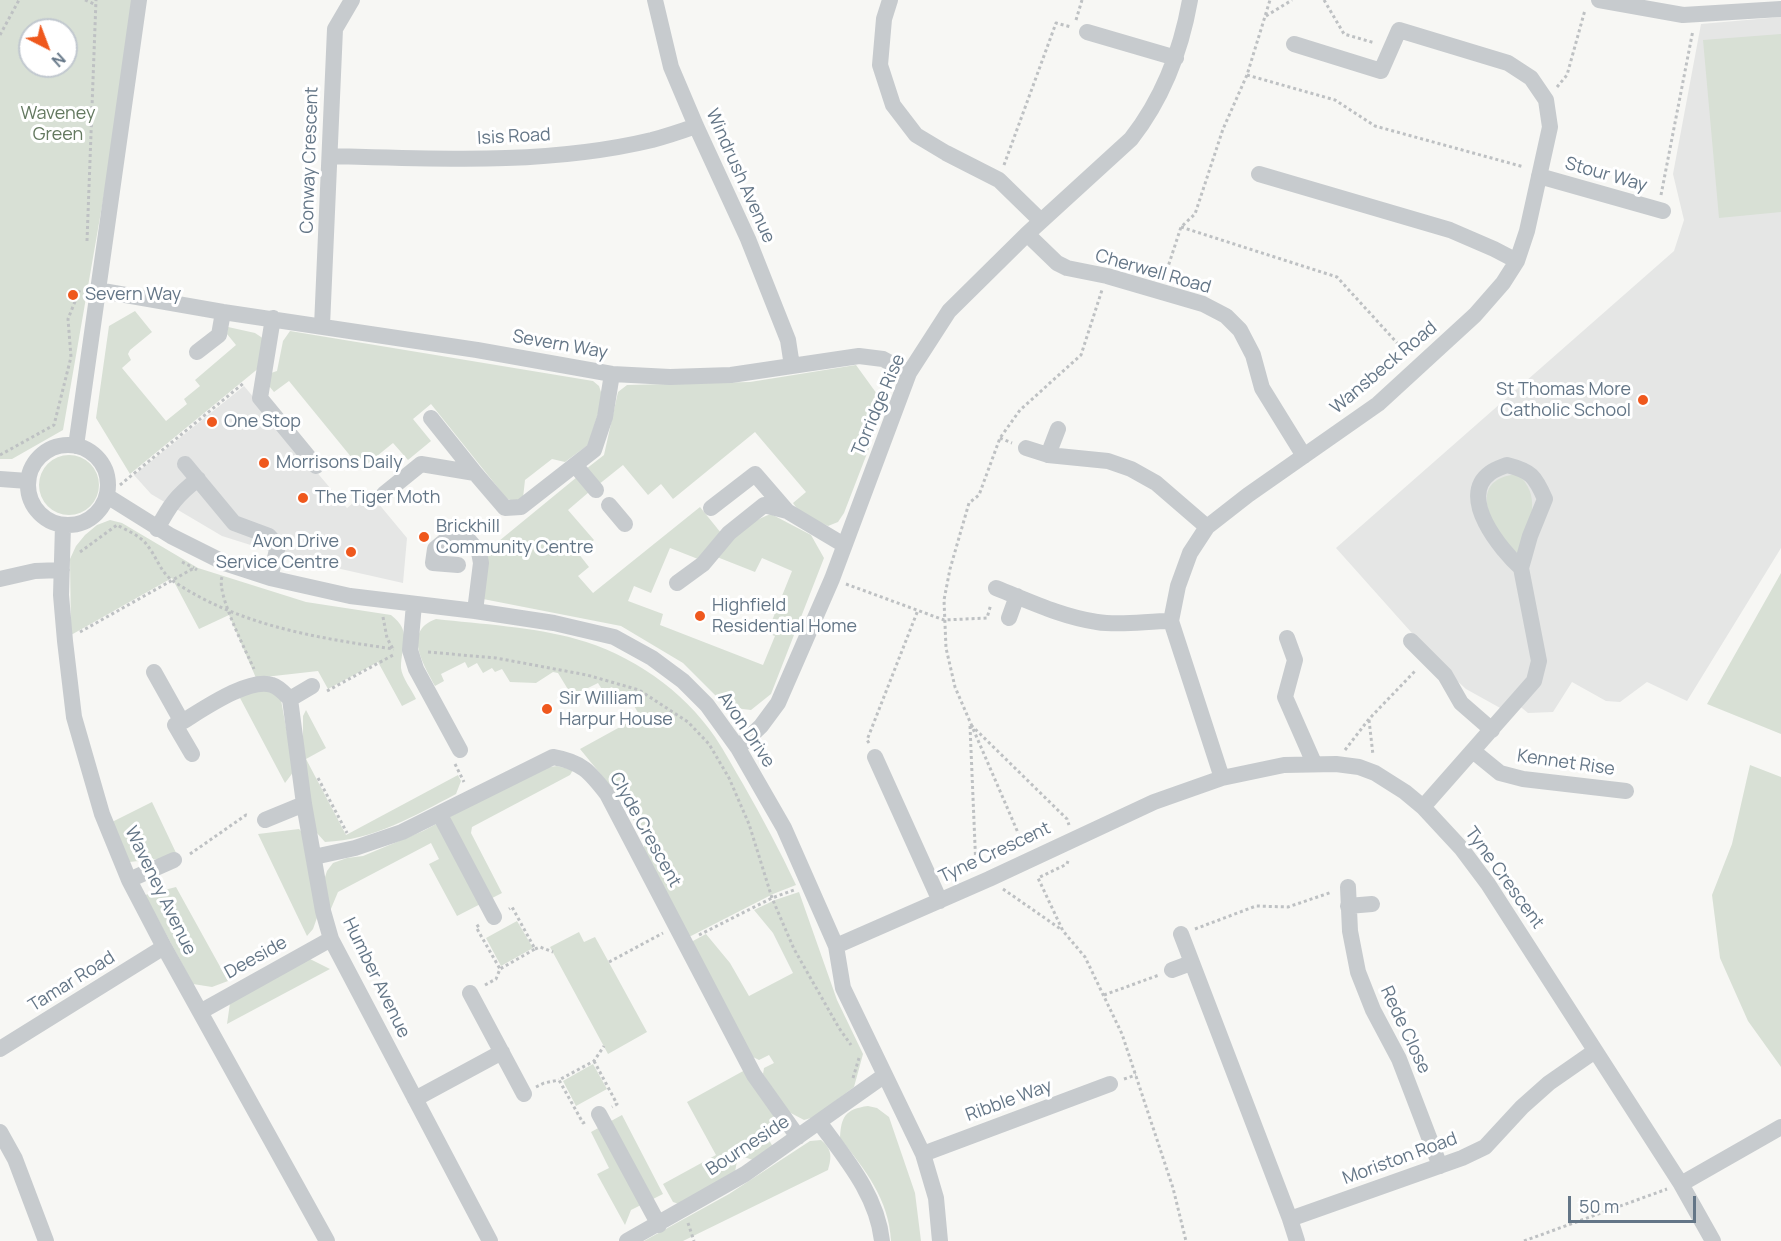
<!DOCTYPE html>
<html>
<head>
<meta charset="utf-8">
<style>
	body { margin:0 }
	#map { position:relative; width:1781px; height:1241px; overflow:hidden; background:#f7f7f4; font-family:Manrope,sans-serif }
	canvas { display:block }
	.north { position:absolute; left:18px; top:18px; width:60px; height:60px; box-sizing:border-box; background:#fff; border:2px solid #c1c8cf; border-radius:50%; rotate:138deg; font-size:16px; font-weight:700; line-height:24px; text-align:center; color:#647687 }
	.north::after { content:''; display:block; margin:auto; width:21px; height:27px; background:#ef581d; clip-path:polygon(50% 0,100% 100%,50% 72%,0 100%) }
	.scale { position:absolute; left:1568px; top:1196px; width:128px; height:27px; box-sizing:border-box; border:3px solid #647687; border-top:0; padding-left:8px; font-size:18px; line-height:21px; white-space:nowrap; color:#647687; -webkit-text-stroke:4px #fff; paint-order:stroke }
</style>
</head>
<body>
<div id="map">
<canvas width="1781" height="1241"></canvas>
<div class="north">N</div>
<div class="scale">50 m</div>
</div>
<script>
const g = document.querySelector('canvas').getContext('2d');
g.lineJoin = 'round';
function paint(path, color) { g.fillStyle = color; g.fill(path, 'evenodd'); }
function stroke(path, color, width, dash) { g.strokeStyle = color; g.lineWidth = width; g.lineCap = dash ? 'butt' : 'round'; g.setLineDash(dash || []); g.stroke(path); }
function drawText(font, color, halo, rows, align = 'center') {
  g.font = font + ' Manrope,sans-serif'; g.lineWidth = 6; g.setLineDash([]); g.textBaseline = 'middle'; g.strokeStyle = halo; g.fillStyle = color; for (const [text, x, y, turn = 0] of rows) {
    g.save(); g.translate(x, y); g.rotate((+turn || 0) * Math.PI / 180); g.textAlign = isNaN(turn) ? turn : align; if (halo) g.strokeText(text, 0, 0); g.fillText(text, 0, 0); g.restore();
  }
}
const built = new Path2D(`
	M 1781,17 L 1781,548 L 1687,701 L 1647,682 L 1620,702 L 1606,701 L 1572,682 L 1553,712 L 1528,713 L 1511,699 L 1502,709 L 1466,689 L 1444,669 L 1336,548 L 1674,251 L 1684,220 L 1673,174 L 1701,24 Z
	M 244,386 L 347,508 L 368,491 L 407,538 L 403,583 L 292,558 L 222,536 L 151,494 L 134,475 Z`);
const green = new Path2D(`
	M 0,0 L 132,0 L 114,137 L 63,430 L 12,459 L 0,459 ZM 30,30 L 66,30 L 66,66 L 30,66 Z
	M 1781,34 L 1781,212 L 1719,218 L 1703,40 Z
	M 135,311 L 152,332 L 130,350 L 128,354 L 131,360 L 122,368 L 166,421 L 187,404 L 184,399 L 200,386 L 195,380 L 236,345 L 227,334 L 228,327 L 255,333 L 264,339 L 260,367 L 130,474 L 96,418 L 109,326 Z
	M 290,331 L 593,381 L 599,386 L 603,398 L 588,445 L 565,462 L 552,459 L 525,480 L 523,498 L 518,502 L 507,499 L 431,404 L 413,419 L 431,441 L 408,460 L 393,443 L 361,469 L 289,381 L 274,392 L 269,386 L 271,373 L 277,371 L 283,341 Z
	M 856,365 L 877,394 L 888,399 L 844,513 L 838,522 L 828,526 L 800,513 L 793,503 L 806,492 L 755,432 L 673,499 L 661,484 L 648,495 L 623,465 L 598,485 L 586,469 L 604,455 L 618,392 L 627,385 L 750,382 Z
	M39 485a30 30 0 1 1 60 0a30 30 0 1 1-60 0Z
	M 1517,474 C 1542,494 1530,521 1524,548 L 1517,553 C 1493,531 1463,480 1517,474 Z
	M 577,477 L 589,492 L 568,510 L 594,540 L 578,553 L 589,567 L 578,576 L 593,593 L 700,507 L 721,533 L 698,559 L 670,548 L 651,593 L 634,586 L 628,601 L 663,614 L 660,625 L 763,665 L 775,636 L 767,633 L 792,571 L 762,558 L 755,572 L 717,557 C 731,540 749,521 771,514 L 811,535 L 824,558 L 771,694 L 751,710 L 727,707 L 683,663 L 621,626 L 483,599 L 488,550 Z
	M 110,520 L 122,523 L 198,568 L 306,602 L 391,615 C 413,632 401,645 401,668 C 402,678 412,690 416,699 L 402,706 L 378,662 L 328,689 L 318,671 L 256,678 L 229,615 L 199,629 L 172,578 L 71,635 L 70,559 L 76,546 L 85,535 L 97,525 Z
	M 1781,573 L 1781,734 L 1707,704 Z
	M 436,619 C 480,624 535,627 576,639 C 631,654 683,690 715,737 C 725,752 734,769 743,784 C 762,817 780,851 796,885 L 773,894 L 689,937 L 644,856 L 644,841 L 623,799 L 612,793 L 603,777 L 580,749 L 640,716 L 626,692 L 618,696 L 612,687 L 603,691 L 598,683 L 572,696 L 558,673 L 553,672 L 536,683 L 510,682 L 502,669 L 495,672 L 492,668 L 483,673 L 477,663 L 468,668 L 465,662 L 441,674 L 444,681 L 435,686 C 424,665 402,631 436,619 Z
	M 252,691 L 272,691 L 281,700 L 294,771 L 285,783 L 240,698 Z
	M 306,710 L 326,748 L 306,759 L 346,835 L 458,775 L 461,781 L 456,794 C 414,816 374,840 325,842 L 316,832 L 303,754 L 303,716 Z
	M 1750,765 L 1781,777 L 1781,1067 L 1748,1021 L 1720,958 L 1712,895 L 1732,844 Z
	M 557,766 L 573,770 L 570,775 L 472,827 L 471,833 L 502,893 L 457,916 L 429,864 L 439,859 L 431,843 L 338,892 L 330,911 L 324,880 L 327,871 L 333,863 L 347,858 L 363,856 L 423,831 L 542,768 Z
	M 152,802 L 178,857 L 129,862 L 112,822 Z
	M 299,829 L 304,834 L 318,915 L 313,929 L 307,936 L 258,834 Z
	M 176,887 L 228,981 L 212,987 L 193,984 L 145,895 Z
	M 799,892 L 837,1000 L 863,1054 L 854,1087 L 814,1117 L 804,1120 L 787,1111 L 763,1074 L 764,1068 L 774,1063 L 769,1055 L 759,1060 L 753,1057 L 691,942 L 706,934 L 730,963 L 749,996 L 793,973 L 773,933 L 754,910 L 775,900 Z
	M 517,921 L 533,948 L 501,966 L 486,938 Z
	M 579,932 L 584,942 L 595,937 L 647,1032 L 608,1054 L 550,947 Z
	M 310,959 L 330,969 L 227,1024 L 230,1003 Z
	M 593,1064 L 607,1089 L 576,1106 L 563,1081 Z
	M 745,1070 L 778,1123 L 773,1127 L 769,1140 L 773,1147 L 753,1160 L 744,1157 L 737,1161 L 735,1172 L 679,1204 L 673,1202 L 663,1184 L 716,1155 L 687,1102 Z
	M 868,1106 L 877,1108 L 889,1117 L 915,1193 L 921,1241 L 891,1241 C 889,1199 865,1170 840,1138 C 841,1117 845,1109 868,1106 Z
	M 622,1115 L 663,1194 L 631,1210 L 625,1225 L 597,1174 L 609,1168 L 591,1132 Z
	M 821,1140 C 832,1149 832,1157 828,1170 L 683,1241 L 644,1241 L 729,1194 L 810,1141 Z`);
const path = new Path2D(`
	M 85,0 L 94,4
	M 1324,0 L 1344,34 L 1375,43
	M 1266,16 L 1292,0
	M 1076,20 L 1082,0
	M 0,35 L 19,0
	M 1247,75 L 1335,100 L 1375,126 L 1524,167
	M 1557,87 L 1567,75 L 1585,10
	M 1004,165 L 1056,23 L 1071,27
	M 1661,195 L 1693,30
	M 1181,227 L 1337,277 L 1409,356
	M 87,241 L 96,0
	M 1165,276 L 1181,227 L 1195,214 L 1223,129 L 1247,75 L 1270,0
	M 1000,438 L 1012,443
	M 0,455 L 54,425 L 71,357 L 68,319 L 80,289
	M 120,485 L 245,382
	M 80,552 L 117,525 C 126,530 141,536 147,545 C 157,557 160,572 173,581 C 240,626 317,638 394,649
	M 182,562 L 194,568
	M 222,577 C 216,593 246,651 254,669
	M 846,584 L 944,620 L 987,618 L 991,604
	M 383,617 L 387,638 L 393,649
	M 80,632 L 194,568 L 197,570
	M 428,652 L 496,658 L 587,675 L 639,690 L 688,722 L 709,744 L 729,778 L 749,824 L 772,898 L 794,949 L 839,1028 L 851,1045
	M 327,691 L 395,654
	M 1369,720 L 1373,755
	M 971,725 L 1067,819 L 1069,825
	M 970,726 L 976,869
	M 869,743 L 867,740 L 918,610
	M 1345,750 L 1369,719 L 1416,670
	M 455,764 L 464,782
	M 318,778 L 347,833
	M 1022,842 L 955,687 L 946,648 L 944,600 L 950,569 L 969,503 L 979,495 L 1000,438 L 1020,410 L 1081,355 L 1102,290
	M 190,854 L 246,815 L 249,816
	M 1068,861 L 1067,864 L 1038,878 L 1063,931 L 1085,957 L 1122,1034 L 1173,1188 L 1186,1241
	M 1003,889 L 1062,930
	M 479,925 L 476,927 L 500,969
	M 1195,929 L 1256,906 L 1288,907 L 1332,892
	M 699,935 L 772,898 L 794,890
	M 535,949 L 540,947 L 553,952
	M 609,962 L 663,933
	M 485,985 L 496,979 L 500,969 L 535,949 L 512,907 L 509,909
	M 1104,995 L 1159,975
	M 594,1061 L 617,1104 L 612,1107
	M 853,1078 L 859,1058
	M 1124,1079 L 1136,1075
	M 536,1087 L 544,1083 L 559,1080
	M 585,1122 L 583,1123 L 559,1080 L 594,1061 L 604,1046
	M 688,1223 L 694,1241
	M 1524,1241 L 1667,1189`);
const minor = new Path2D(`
	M 655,0 L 671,67 L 696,126 L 748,239 L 788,340 L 792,366
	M 890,0 L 884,19 L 880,65 L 893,105 L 916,135 L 946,153 L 999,180 L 1041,221
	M 1599,0 L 1683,15 L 1781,9
	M 1087,32 L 1176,58
	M 330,156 C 437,159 548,165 652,140 C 667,136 682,131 696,126
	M 1259,174 L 1450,230 L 1494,249 L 1517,261
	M 1539,176 L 1663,211
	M 1027,234 L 1057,263 L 1067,268 L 1107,276 L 1203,304 L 1226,316 L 1240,330 L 1253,355 L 1262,388 L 1304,456
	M 97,290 L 223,312 L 477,350 L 612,374 L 670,377 L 731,375 L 859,356 L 883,359 L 909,373
	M 273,318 L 260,398 L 316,466
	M 322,326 L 335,29 L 352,0
	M 197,352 L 219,335 L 223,312
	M 431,418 L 475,473
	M28 485a40 40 0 1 1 80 0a40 40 0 1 1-80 0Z
	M 76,446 L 139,0
	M 1026,448 L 1048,455 L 1108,461 L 1131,469 L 1156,483 L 1207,527
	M 1048,455 L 1058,429
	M 185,464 L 234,523 L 269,536 L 278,546 L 270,578
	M 575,465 L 596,490
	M 0,479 L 28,481
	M 384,494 L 421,464 L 475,473 L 505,508 L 521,507 L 594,450 L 605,417 L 612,374
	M 107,496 L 171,536 L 227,564 L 270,578 L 350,596 L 475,611 L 554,623 L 614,637 L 652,658 L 683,681 L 707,705 L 738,748 L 784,828 L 836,946 L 843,988 L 923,1154 L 936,1198 L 940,1241
	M 609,505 L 625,524
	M 711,508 L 755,474 L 787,511
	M 63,525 L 61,595 L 65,641 L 74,717 L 102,814 L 129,880 L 164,947 L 327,1241
	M 157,529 C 170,505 176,496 198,479
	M 458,565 L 433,563 L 435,549 L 459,529 L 479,552 L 481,563 L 475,611
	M 0,579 L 35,571 L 62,570
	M 677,583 L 703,564 L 729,533 L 764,505 L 787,511 L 844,545
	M 996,588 C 1029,601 1062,617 1097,622 C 1121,626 1146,621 1171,621
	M 414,604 L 410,650 L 416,669 L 460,750
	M 1009,618 L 1017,596
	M 1287,638 L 1295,660 L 1285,697 L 1314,763
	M 1411,641 L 1445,675 L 1461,703 L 1492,730
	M 154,672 L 182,722
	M 312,686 L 290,699 L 304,804 L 323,911 L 331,939 L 490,1241
	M 738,748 L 761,726 L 778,703 L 832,579 L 909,373 L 949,311 L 1027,234 L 1131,139 C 1163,98 1181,51 1190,0
	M 1473,751 L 1500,773 L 1523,779 L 1626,791
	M 192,754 L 175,725 L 182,722 C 202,710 249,677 272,685 C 279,687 285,694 290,699
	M 875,757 L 940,901
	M 1222,778 L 1171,621 L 1178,586 L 1190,553 L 1207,527 L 1248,495 L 1378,404 L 1475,315 L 1503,283 L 1517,261 L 1527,231 L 1550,127 L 1546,100 L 1531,78 L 1508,63 L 1399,30 L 1381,71 L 1294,44
	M 1423,807 L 1534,681 L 1539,661 L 1521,568 L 1530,536 L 1545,499 C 1535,476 1531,471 1507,465 C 1502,467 1495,469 1490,473 C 1457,497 1501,550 1521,568
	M 440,815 L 494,917
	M 265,820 L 304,804
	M 314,857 L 355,848 L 402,832 L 553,757 C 582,762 590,772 607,794 L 754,1075 L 798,1137
	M 129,880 L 174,860
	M 1348,887 L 1350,931 L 1358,972 L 1373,1010 L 1399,1059 L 1440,1166
	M 1348,906 L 1372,904
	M 1181,934 L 1290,1219 L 1297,1241
	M 836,946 L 989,879 L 1154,802 L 1222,778 L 1284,765 L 1336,764 L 1359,767 L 1375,773 L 1405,792 L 1423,807 L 1461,848 L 1488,884 L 1681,1184 L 1713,1241
	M 1172,970 L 1191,963
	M 470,993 L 524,1094
	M 200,1012 L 331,939
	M 0,1049 L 164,947
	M 415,1099 L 502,1052
	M 599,1114 L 659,1225
	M 819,1122 C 846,1159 877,1195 882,1241
	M 0,1132 L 15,1159 L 46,1241
	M 923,1154 L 1110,1084
	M 1681,1184 L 1781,1127
	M 1290,1219 L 1462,1158 L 1485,1147 L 1522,1107 L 1549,1083 L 1595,1051
	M 627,1241 L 745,1174 L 885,1075`);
const markers = [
	[73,295,6,"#ef581d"],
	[1643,400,6,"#ef581d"],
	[212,422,6,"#ef581d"],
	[264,463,6,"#ef581d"],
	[303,498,6,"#ef581d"],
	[424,537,6,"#ef581d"],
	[351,552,6,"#ef581d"],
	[700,616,6,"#ef581d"],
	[547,709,6,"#ef581d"]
];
const parkNames = [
	["Waveney",58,114],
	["Green",58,135]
];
const streetNames = [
	["Isis Road",514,137,-3],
	["Conway Crescent",310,160,-88],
	["Stour Way",1606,175,16],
	["Windrush Avenue",740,176,66],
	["Cherwell Road",1153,272,16],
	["Severn Way",560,345,10],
	["Wansbeck Road",1384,368,-40],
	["Torridge Rise",879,405,-67],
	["Avon Drive",746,730,56],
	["Kennet Rise",1566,763,8],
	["Clyde Crescent",645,830,61],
	["Tyne Crescent",995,853,-25],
	["Tyne Crescent",1504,878,54],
	["Waveney Avenue",160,891,64],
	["Deeside",256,958,-29],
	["Humber Avenue",376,978,64],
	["Tamar Road",72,982,-32],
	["Rede Close",1405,1030,65],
	["Ribble Way",1009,1101,-20],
	["Bourneside",748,1146,-33],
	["Moriston Road",1400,1159,-20]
];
const poiNames = [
	["Severn Way",85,295],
	["St Thomas More",1631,390,"right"],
	["Catholic School",1631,411,"right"],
	["One Stop",224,422],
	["Morrisons Daily",276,463],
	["The Tiger Moth",315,498],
	["Brickhill",436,527],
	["Community Centre",436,548],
	["Avon Drive",339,542,"right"],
	["Service Centre",339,563,"right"],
	["Highfield",712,606],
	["Residential Home",712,627],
	["Sir William",559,699],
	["Harpur House",559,720]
];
paint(built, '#e5e6e5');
paint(green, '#d8e0d5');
stroke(path, '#bec1c3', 3, [3, 3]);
stroke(minor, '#c7cbce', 16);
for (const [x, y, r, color] of markers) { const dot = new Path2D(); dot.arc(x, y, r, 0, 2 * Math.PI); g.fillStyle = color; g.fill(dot); stroke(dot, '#fff', 2); }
drawText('18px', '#647960', '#fff', parkNames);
drawText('18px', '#647687', '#fff', streetNames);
drawText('18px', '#647687', '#fff', poiNames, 'left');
</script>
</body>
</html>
